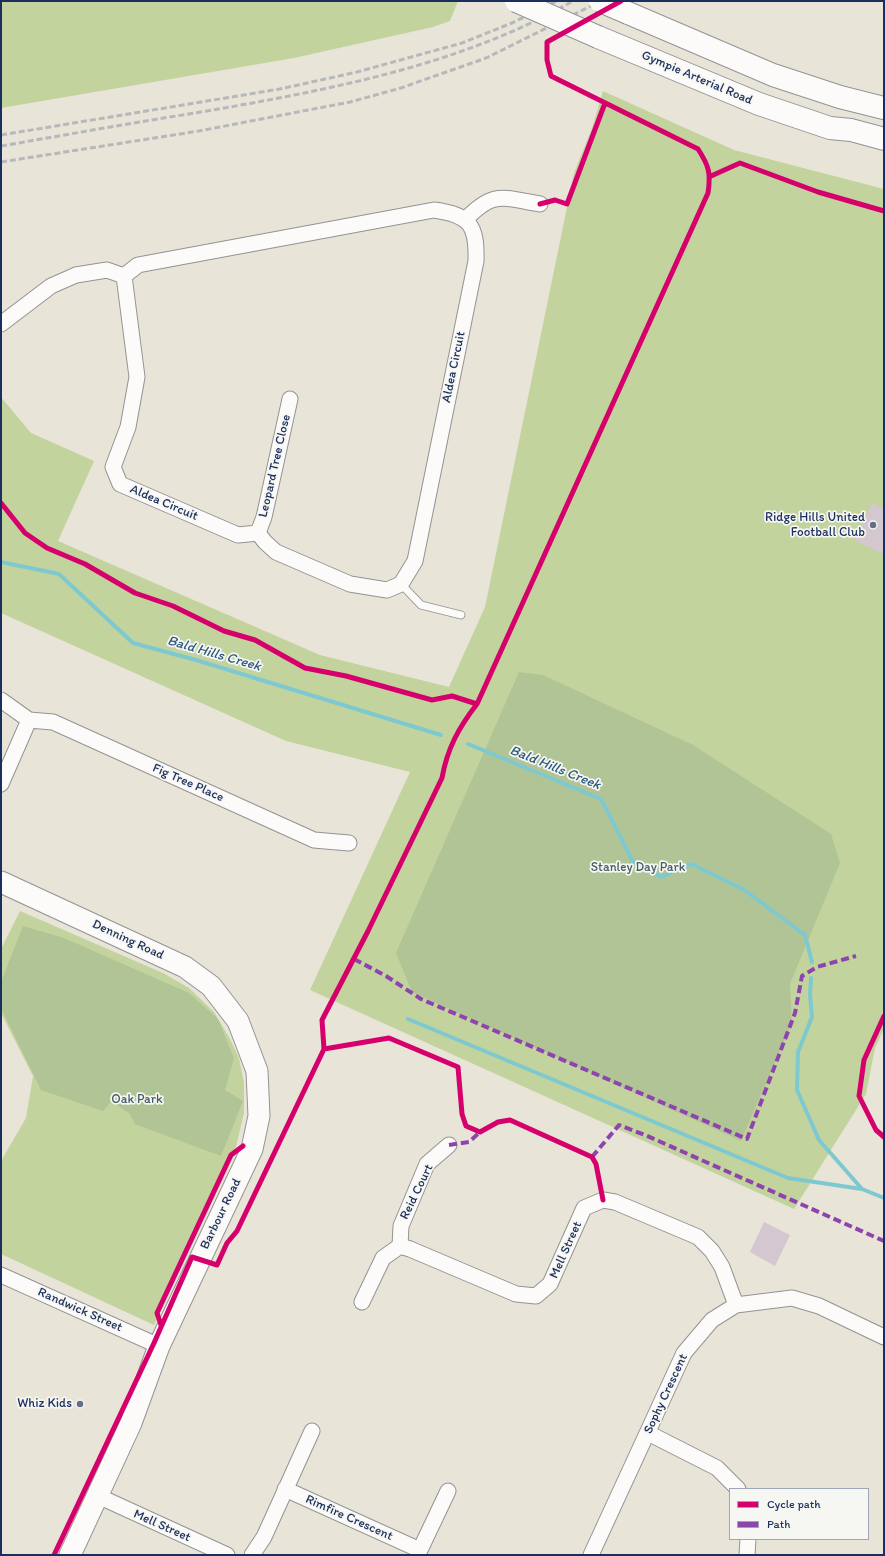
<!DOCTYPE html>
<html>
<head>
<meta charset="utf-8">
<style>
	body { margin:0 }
	#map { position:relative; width:885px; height:1556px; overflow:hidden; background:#e8e4d7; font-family:Itim,sans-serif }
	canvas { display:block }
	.frame { position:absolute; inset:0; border:2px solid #1b2f5e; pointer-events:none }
	.legend { position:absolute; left:729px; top:1488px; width:140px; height:52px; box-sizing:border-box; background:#f6f6f2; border:1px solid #9ea6b7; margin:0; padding:5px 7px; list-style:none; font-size:12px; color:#1b2f5e }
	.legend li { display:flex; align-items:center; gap:8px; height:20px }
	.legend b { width:20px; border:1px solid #9ea6b7 }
</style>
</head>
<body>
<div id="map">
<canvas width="885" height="1556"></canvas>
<div class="frame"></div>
<ul class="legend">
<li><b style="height:5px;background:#d6006c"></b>Cycle path</li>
<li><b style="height:5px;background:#8e44ad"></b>Path</li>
</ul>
</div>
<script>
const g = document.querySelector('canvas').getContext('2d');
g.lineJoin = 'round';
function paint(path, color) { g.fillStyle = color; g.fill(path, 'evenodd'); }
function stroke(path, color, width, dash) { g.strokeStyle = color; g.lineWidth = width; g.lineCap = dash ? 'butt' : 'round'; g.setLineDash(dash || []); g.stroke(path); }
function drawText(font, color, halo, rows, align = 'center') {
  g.font = font + ' Itim,sans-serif'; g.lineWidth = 3.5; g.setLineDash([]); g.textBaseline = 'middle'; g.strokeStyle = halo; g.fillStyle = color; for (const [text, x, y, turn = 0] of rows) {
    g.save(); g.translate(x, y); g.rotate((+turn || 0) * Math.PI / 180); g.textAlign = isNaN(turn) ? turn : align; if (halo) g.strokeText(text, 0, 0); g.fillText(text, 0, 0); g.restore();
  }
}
const green = new Path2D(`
	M 1,1 L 458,1 L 450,21 L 433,27 L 294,58 L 1,108 Z
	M 603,91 L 734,150 L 884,189 L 884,1029 L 875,1048 L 866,1094 L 794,1209 L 310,990 L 410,772 L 286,741 L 1,613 L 1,397 L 31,433 L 94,461 L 58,541 L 320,655 L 449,687 L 485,607 L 574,173 L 592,128 Z
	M 20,911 L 163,973 L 189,988 L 214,1012 L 230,1039 L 239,1058 L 244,1083 L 244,1113 L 234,1155 L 154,1325 L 1,1254 L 1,1161 L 26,1118 L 33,1076 L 1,1013 L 1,949 Z`);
const forest = new Path2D(`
	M 519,672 L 543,675 L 693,745 L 831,834 L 840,863 L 790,984 L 792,1023 L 741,1141 L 412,992 L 396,953 Z
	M 23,926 L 64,938 L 189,993 L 218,1019 L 234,1058 L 225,1090 L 243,1101 L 221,1156 L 135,1124 L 130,1114 L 113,1102 L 109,1104 L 103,1111 L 41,1090 L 1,1008 L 1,982 Z`);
const stream = new Path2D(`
	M 1,562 L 59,574 L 133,643 L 196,660 L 441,735
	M 468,744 L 601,799 L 633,862 L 661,877 L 691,864 L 743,889 L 805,935 L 812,962
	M 811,978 L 810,995 L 812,1017 L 798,1052 L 797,1090 L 819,1140 L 862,1189 L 884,1198
	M 408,1019 L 788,1178 L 862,1189`);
const building = new Path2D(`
	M 872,503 L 884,509 L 884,554 L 855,541 Z
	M 764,1222 L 790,1235 L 775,1266 L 750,1252 Z`);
const lane = new Path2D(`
	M 401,584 L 421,605 L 461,615`);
const street = new Path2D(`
	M 434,210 C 470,215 477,225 476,261 L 415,561 L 401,584 L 387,590 L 350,584 L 276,552 L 265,542 L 258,533 L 238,535 L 120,484 L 113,467 L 128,427 L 137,377 L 124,276 L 138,265 L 154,262 Z
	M 465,220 C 494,190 502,198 540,204
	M 1,324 L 51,286 L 76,275 L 107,270 L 124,276
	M 258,533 L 264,517 L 290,399
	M 1,700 L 29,720 L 1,784
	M 29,720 L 53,722 L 314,840 L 349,843
	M 400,1246 L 401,1226 L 427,1164 L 449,1145
	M 1,1275 L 159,1346
	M 362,1302 L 383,1258 L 400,1246 L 410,1249 L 516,1294 L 536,1296 L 550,1284 L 584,1208 L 603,1200 L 615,1202 L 698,1237 L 712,1251 L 722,1267 L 736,1305
	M 648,1433 L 717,1468 L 738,1489
	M 285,1489 L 420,1550 L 448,1491
	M 98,1496 L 227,1555
	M 252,1555 L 264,1537 L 312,1431
	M 591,1555 L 684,1353 L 712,1320 L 736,1305 L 792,1298 L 819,1306 L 884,1337
	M 747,1555 L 748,1539`);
const secondary = new Path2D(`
	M 1,882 L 185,967 L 211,986 L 238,1021 L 257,1071 L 259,1116 L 252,1149 L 159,1346 L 131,1423 L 70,1555`);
const highway = new Path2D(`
	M 628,13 L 773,75 L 840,97 L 884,108
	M 598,37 L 759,104 L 830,128 L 851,130 L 884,139`);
const rail = new Path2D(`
	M 1,135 L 280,89 L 357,72 L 462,43 L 512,23 L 557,1
	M 1,146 C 70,134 138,122 207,111 C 333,89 461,65 573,1
	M 1,162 L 199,131 L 350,102 L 401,88 L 486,58 L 601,1`);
const highwayBridge = new Path2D(`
	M 516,1 L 598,37
	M 600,1 L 628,13`);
const quiet = new Path2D(`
	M 354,959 L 386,976 L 421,999 L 747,1139 L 795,1013 L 802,976 L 817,967 L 856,956
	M 449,1145 L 469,1142 L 480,1132
	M 592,1157 L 619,1125 L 645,1135 L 884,1241`);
const cycleway = new Path2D(`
	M 711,176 L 740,163 L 818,192 L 884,211
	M 540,204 L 555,200 L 567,204 L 605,103
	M 1,503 L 25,533 L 47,548 L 85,564 L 135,593 L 173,606 L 224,631 L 255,640 L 305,668 L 346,676 L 432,700 L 452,696 L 477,704
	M 884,1016 L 864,1060 L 859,1096 L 876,1130 L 884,1137
	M 324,1049 L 389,1038 L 458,1067 L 462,1114 L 466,1126 L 480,1132 L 498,1122 L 510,1120 L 592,1157 L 596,1164 L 603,1200
	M 161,1325 L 157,1313 L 231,1155 L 243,1146
	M 54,1555 L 154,1343 L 192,1257 L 217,1265 L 227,1243 L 237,1231 L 324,1049 L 322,1020 L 368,931 L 442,778 C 447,749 459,727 477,704 L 708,193 C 711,173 709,166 698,149 L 551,76 L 547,60 L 547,42 L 621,1`);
const markers = [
	[873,525,4,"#636e88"],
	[80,1404,4,"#636e88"]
];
const streetNames = [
	["Gympie Arterial Road",697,78,23],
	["Aldea Circuit",454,367,-78],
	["Leopard Tree Close",275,466,-77],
	["Aldea Circuit",164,503,23],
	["Fig Tree Place",188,783,24],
	["Denning Road",128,940,25],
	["Reid Court",417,1192,-64],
	["Barbour Road",221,1214,-64],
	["Mell Street",566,1250,-66],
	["Randwick Street",80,1310,24],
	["Sophy Crescent",666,1394,-65],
	["Rimfire Crescent",349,1518,24],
	["Mell Street",162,1526,24]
];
const poiNames = [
	["Ridge Hills United",865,518],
	["Football Club",865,533],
	["Whiz Kids",72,1404]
];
const parkNames = [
	["Stanley Day Park",638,868],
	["Oak Park",137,1100]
];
const waterNames = [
	["Bald Hills Creek",214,654,16],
	["Bald Hills Creek",555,768,22]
];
paint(green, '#c3d39d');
paint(forest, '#b1c496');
stroke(stream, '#7ec9cf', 4);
paint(building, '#d4c7cf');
stroke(lane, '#929494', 9);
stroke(street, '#929494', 17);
stroke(secondary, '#929494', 23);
stroke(highway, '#929494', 24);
stroke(lane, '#fcfbf9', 7);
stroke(street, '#fcfbf9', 15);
stroke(secondary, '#fcfbf9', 21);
stroke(highway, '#fcfbf9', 22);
stroke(rail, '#b6b8bb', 3, [6, 3]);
stroke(highwayBridge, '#929494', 24, []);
stroke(highwayBridge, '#fcfbf9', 22);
stroke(quiet, '#8e44ad', 4, [8, 4]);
stroke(cycleway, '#d6006c', 5);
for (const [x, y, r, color] of markers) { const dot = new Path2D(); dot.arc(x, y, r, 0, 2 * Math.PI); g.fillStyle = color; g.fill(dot); stroke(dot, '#f6f6f2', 1.5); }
drawText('13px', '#1b2f5e', '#f6f6f2', streetNames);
drawText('13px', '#1b2f5e', '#f6f6f2', poiNames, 'right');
drawText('13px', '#445c62', '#f6f6f2', parkNames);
drawText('italic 14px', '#2b5a7f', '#f6f6f2', waterNames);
</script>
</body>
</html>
